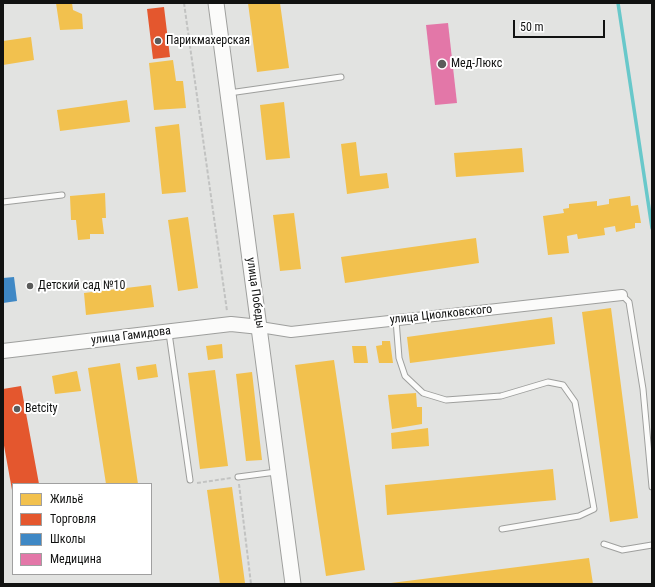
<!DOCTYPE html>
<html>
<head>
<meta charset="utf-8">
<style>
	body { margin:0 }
	#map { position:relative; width:655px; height:587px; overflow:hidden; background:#e2e3e1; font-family:"Roboto Condensed",sans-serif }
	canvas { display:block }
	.frame { position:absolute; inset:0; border:4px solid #111211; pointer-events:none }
	.legend { position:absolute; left:12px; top:483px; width:140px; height:92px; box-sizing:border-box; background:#fff; border:1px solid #a0a0a0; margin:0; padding:5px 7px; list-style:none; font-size:12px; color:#111211 }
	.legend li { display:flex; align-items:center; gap:8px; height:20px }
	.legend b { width:20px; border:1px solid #a0a0a0 }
	.scale { position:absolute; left:513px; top:20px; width:92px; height:18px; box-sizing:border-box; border:2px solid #111211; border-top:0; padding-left:5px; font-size:12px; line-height:14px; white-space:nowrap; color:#111211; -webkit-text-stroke:3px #fff; paint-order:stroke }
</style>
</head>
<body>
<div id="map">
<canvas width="655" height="587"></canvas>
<div class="frame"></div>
<ul class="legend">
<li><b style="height:11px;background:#f2c14e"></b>Жильё</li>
<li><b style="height:11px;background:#e4572e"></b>Торговля</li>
<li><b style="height:11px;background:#3f88c5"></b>Школы</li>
<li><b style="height:11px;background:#e377a8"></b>Медицина</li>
</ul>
<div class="scale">50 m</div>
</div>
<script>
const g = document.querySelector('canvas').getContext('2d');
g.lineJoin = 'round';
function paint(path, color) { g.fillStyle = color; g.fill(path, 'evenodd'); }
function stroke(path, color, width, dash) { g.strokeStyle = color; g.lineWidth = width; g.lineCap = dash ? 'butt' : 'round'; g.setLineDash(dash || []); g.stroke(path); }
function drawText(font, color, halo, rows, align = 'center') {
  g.font = font + ' "Roboto Condensed",sans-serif'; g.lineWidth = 4; g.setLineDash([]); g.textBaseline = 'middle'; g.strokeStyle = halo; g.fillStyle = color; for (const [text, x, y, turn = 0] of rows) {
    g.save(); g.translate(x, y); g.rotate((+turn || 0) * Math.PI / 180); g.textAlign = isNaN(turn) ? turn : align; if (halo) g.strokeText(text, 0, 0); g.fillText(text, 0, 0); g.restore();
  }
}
const homes = new Path2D(`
	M 56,3 L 72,3 L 73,10 L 82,14 L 83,29 L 60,30 Z
	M 248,3 L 280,3 L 289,68 L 257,72 Z
	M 31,37 L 34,60 L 3,65 L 3,41 Z
	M 173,60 L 176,81 L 183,81 L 186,108 L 154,110 L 149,63 Z
	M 127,100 L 130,122 L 60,131 L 57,110 Z
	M 284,102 L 290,158 L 266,160 L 260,105 Z
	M 179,124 L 186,192 L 162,194 L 155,127 Z
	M 356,142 L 360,176 L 387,173 L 389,188 L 347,194 L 341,144 Z
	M 522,148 L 524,172 L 456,177 L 454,153 Z
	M 105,193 L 106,218 L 102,218 L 104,234 L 90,234 L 90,239 L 78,240 L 76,220 L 71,220 L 70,196 Z
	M 630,196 L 631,206 L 638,205 L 641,223 L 635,223 L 635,228 L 616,232 L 615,226 L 604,228 L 605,235 L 578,239 L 577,234 L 567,236 L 569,253 L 548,255 L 543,216 L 564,213 L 563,209 L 569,208 L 569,204 L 597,201 L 597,206 L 609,204 L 609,199 Z
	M 294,213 L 301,269 L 280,271 L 273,215 Z
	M 188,217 L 198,288 L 178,291 L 168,220 Z
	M 476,238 L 479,263 L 345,283 L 341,257 Z
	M 151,285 L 154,307 L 86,315 L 84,293 Z
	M 611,308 L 638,518 L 610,522 L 582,312 Z
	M 552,317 L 555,344 L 410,363 L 407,337 Z
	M 382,341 L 390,341 L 393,363 L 379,363 L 376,346 L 382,345 Z
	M 222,344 L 223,358 L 208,360 L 206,346 Z
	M 352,346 L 366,346 L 368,363 L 354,363 Z
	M 334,360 L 365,570 L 326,576 L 295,365 Z
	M 120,363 L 138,484 L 106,484 L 88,368 Z
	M 156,364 L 158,377 L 138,380 L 136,367 Z
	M 215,370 L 228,466 L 200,469 L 188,373 Z
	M 77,371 L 81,391 L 55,394 L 52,376 Z
	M 252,372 L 262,460 L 246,461 L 236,374 Z
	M 416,393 L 417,407 L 422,407 L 422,424 L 392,429 L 388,395 Z
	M 428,428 L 429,446 L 392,449 L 391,433 Z
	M 553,469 L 556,500 L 387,515 L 385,485 Z
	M 232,487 L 245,583 L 220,584 L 207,490 Z
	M 589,558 L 593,584 L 391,584 L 391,583 Z`);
const shops = new Path2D(`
	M 164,7 L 170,57 L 153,59 L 147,9 Z
	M 21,386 L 39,484 L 13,484 L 12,490 L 3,440 L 3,389 Z`);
const schools = new Path2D(`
	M 14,277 L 17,301 L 3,303 L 3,278 Z`);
const health = new Path2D(`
	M 448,23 L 457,103 L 435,105 L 426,25 Z`);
const stream = new Path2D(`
	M 618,3 L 652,228`);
const path = new Path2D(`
	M 184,3 L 227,311
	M 197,483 L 231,478
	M 239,484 L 251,584`);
const lane = new Path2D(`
	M 229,93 L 341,77
	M 3,202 L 62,195
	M 622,295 L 629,302 L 643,389 L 652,487
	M 396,320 L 399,358 L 405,376 L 423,393 L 446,400 L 501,396 L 548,382 L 563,385 L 575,402 L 594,509 L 579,516 L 502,529
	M 169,333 L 190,480
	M 238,477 L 276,472
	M 604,544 L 622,550 L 652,545`);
const street = new Path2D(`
	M 260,327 L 291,332 L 622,295`);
const secondary = new Path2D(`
	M 3,351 L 231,324 L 260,327`);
const primary = new Path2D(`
	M 216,3 L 293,584`);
const markers = [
	[158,41,4,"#5a5b5a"],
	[442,64,5,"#5a5b5a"],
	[30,286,4,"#5a5b5a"],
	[17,409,4,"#5a5b5a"]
];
const poiNames = [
	["Парикмахерская",166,41],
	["Мед-Люкс",451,64],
	["Детский сад №10",38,286],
	["Betcity",25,409]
];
const streetNames = [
	["улица Победы",255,293,82],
	["улица Циолковского",441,315,-6],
	["улица Гамидова",131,336,-7]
];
paint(homes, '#f2c14e');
paint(shops, '#e4572e');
paint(schools, '#3f88c5');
paint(health, '#e377a8');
stroke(stream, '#68c8ca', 3.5);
stroke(lane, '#9e9f9d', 7);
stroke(street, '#9e9f9d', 12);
stroke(secondary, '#9e9f9d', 16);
stroke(primary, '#9e9f9d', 17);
stroke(path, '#c2c3c2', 2, [4, 2]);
stroke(lane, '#fbfbfa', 5);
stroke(street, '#fbfbfa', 10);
stroke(secondary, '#fbfbfa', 14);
stroke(primary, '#fbfbfa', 15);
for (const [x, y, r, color] of markers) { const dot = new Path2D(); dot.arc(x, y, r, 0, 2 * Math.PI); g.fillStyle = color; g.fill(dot); stroke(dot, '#fff', 1.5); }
drawText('12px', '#111211', '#fff', poiNames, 'left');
drawText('12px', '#111211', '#fff', streetNames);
</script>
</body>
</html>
